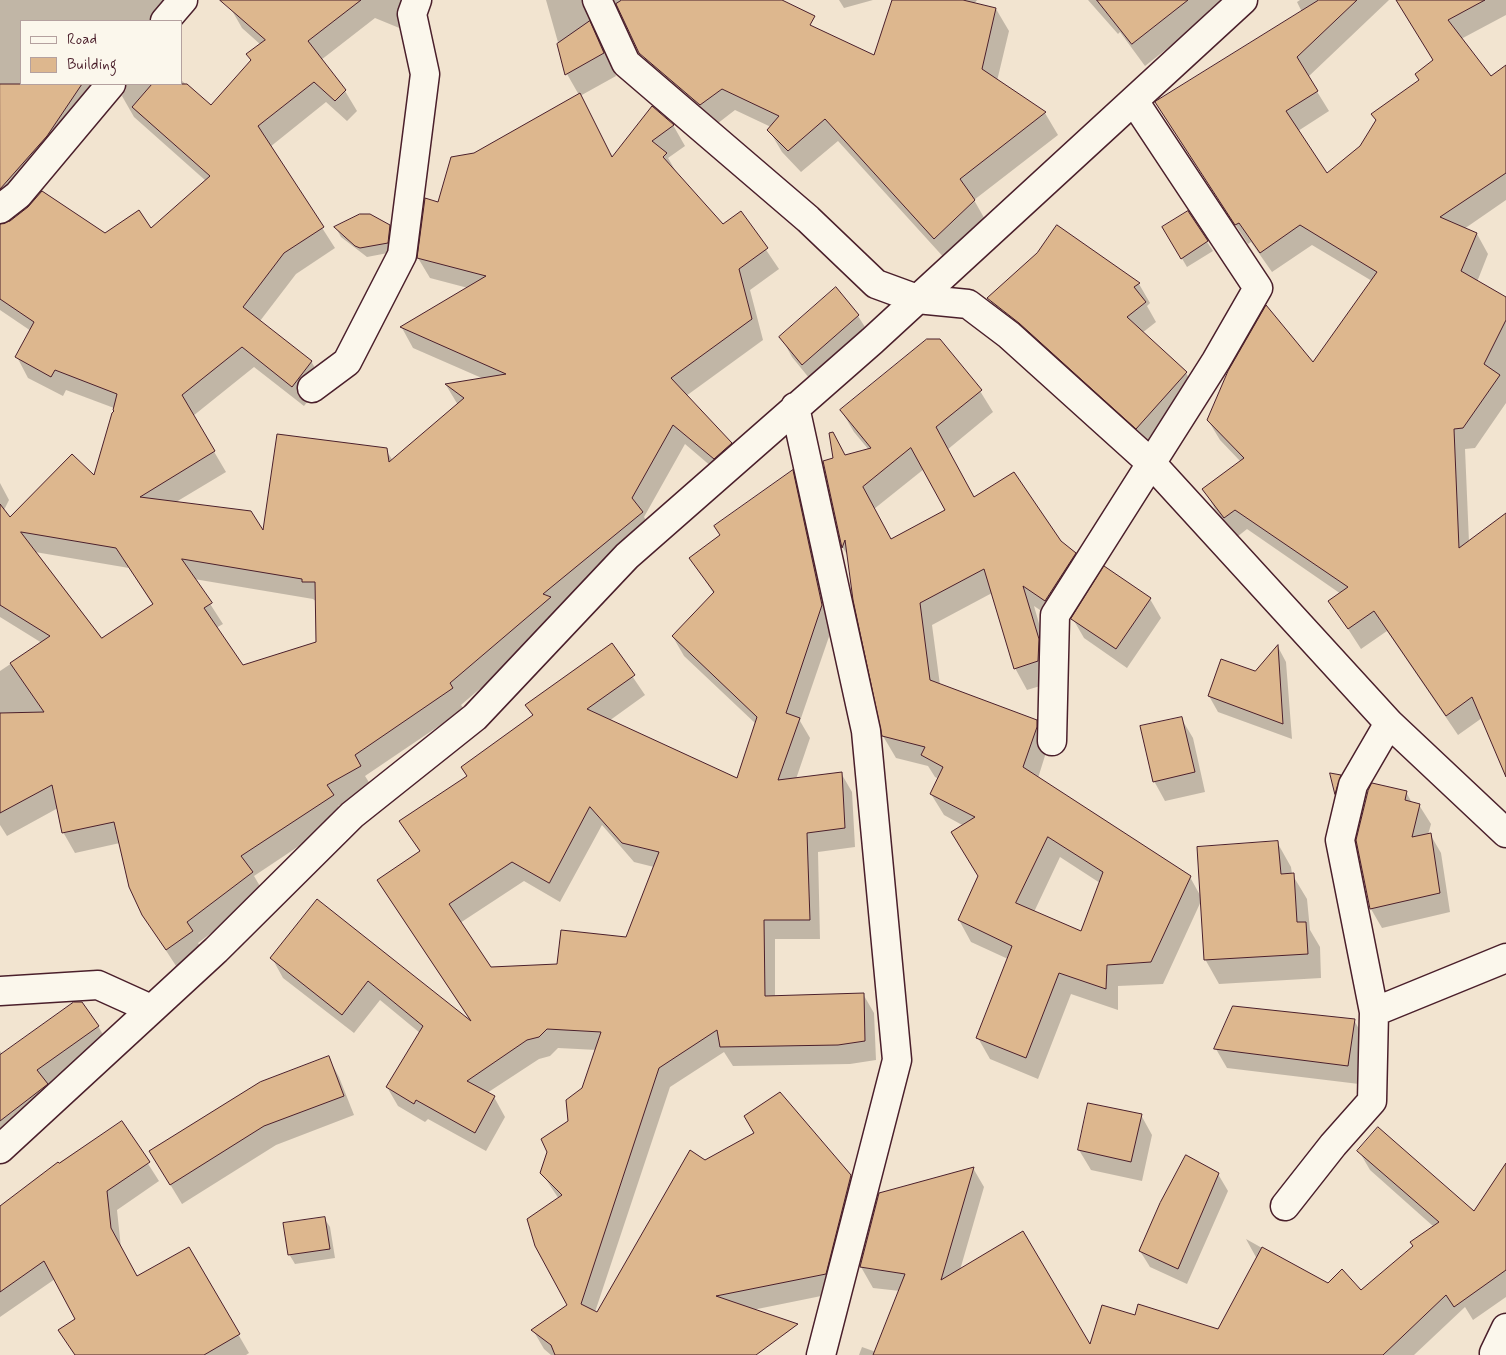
<!DOCTYPE html>
<html>
<head>
<meta charset="utf-8">
<style>
	body { margin:0 }
	#map { position:relative; width:1506px; height:1355px; overflow:hidden; background:#f2e4d0; font-family:Mynerve,sans-serif }
	canvas { display:block }
	.legend { position:absolute; left:20px; top:20px; width:162px; height:65px; box-sizing:border-box; background:#fbf7ec; border:1px solid #b4a19f; margin:0; padding:6px 9px; list-style:none; font-size:15px; color:#4a1f2b }
	.legend li { display:flex; align-items:center; gap:10px; height:25px }
	.legend b { width:25px; border:1px solid #b4a19f }
</style>
</head>
<body>
<div id="map">
<canvas width="1506" height="1355"></canvas>
<ul class="legend">
<li><b style="height:6px;background:#fbf7ec"></b>Road</li>
<li><b style="height:14px;background:#ddb78e"></b>Building</li>
</ul>
</div>
<script>
const g = document.querySelector('canvas').getContext('2d');
g.lineJoin = 'round';
function paint(path, color) { g.fillStyle = color; g.fill(path, 'evenodd'); }
function stroke(path, color, width, dash) { g.strokeStyle = color; g.lineWidth = width; g.lineCap = dash ? 'butt' : 'round'; g.setLineDash(dash || []); g.stroke(path); }
const shadow = new Path2D(`
	M 0,0 L 168,0 L 162,21 L 21,21 L 21,84 L 181,84 L 181,80 L 211,107 L 251,61 L 261,45 L 242,28 L 230,7 L 236,0 L 423,0 L 409,32 L 375,18 L 321,60 L 345,91 L 357,111 L 347,121 L 326,102 L 270,147 L 335,248 L 296,274 L 260,321 L 311,361 L 323,382 L 304,406 L 254,367 L 193,416 L 226,472 L 176,502 L 264,533 L 386,450 L 393,461 L 458,405 L 446,385 L 484,379 L 413,348 L 402,328 L 468,288 L 430,278 L 418,258 L 439,203 L 475,154 L 579,95 L 567,74 L 546,0 L 780,0 L 791,17 L 875,57 L 893,0 L 977,0 L 974,4 L 996,9 L 1009,31 L 997,81 L 1045,113 L 1058,135 L 974,200 L 987,223 L 947,261 L 838,141 L 801,172 L 782,152 L 769,130 L 771,127 L 735,110 L 713,127 L 653,76 L 620,9 L 611,6 L 594,22 L 616,76 L 580,96 L 613,158 L 673,125 L 685,146 L 668,158 L 678,175 L 723,226 L 741,213 L 779,269 L 750,290 L 763,340 L 686,396 L 731,444 L 743,464 L 726,479 L 685,444 L 644,517 L 654,533 L 562,618 L 461,705 L 464,709 L 365,776 L 372,787 L 338,806 L 344,816 L 254,876 L 264,893 L 198,943 L 204,952 L 178,969 L 143,915 L 120,843 L 75,853 L 63,832 L 58,808 L 7,836 L 0,825 L 0,671 L 42,643 L 0,617 L 0,529 L 95,477 L 115,412 L 114,408 L 66,390 L 63,396 L 28,378 L 17,357 L 31,331 L 0,310 L 0,225 L 3,226 L 28,208 L 105,235 L 151,230 L 206,181 L 134,117 L 122,96 L 126,89 L 118,89 L 0,220 ZM 35,552 L 129,568 L 153,605 L 102,640 ZM 194,579 L 313,599 L 317,602 L 317,643 L 242,667 L 216,628 L 223,624 Z
	M 839,0 L 873,0 L 844,8 Z
	M 1088,0 L 1222,0 L 1209,10 L 1211,14 L 1145,66 L 1120,32 L 1118,34 Z
	M 1300,0 L 1389,0 L 1308,77 L 1329,111 L 1298,131 L 1326,175 L 1361,147 L 1377,121 L 1373,115 L 1420,81 L 1434,60 L 1396,0 L 1506,0 L 1506,15 L 1461,39 L 1491,78 L 1506,66 L 1506,200 L 1464,229 L 1477,234 L 1488,254 L 1477,282 L 1506,298 L 1506,403 L 1475,448 L 1465,449 L 1469,542 L 1506,514 L 1506,764 L 1482,718 L 1458,735 L 1387,631 L 1361,649 L 1330,601 L 1341,594 L 1247,529 L 1237,537 L 1215,509 L 1204,489 L 1241,462 L 1220,440 L 1208,420 L 1313,364 L 1372,281 L 1312,245 L 1272,272 L 1251,242 L 1248,244 L 1169,123 L 1302,12 L 1297,2 Z
	M 1188,213 L 1213,251 L 1187,267 L 1164,228 Z
	M 389,226 L 395,236 L 393,252 L 367,257 L 341,237 L 336,228 Z
	M 1058,226 L 1139,284 L 1150,303 L 1147,306 L 1156,322 L 1142,333 L 1186,373 L 1197,392 L 1148,447 L 1000,318 L 989,298 L 1038,254 Z
	M 836,289 L 858,316 L 870,335 L 814,384 L 792,357 L 781,337 Z
	M 980,391 L 993,412 L 947,450 L 974,498 L 1060,542 L 1075,554 L 1087,576 L 1058,622 L 1034,606 L 1050,662 L 1050,683 L 1027,690 L 1015,668 L 992,593 L 932,625 L 940,685 L 1036,721 L 1049,743 L 1038,778 L 1190,877 L 1201,897 L 1277,842 L 1291,867 L 1292,874 L 1307,899 L 1310,930 L 1320,947 L 1321,978 L 1219,984 L 1205,959 L 1202,899 L 1163,984 L 1118,986 L 1118,1010 L 1071,994 L 1038,1079 L 990,1059 L 978,1038 L 1008,959 L 971,942 L 959,920 L 979,877 L 964,826 L 944,815 L 931,794 L 939,779 L 935,777 L 928,766 L 896,758 L 883,736 L 848,556 L 843,548 L 824,461 L 869,450 L 854,432 L 841,410 ZM 924,469 L 947,510 L 891,540 L 874,509 ZM 1060,857 L 1100,883 L 1082,932 L 1034,912 Z
	M 792,472 L 803,491 L 833,625 L 800,721 L 810,738 L 796,779 L 841,773 L 852,792 L 855,847 L 818,852 L 820,939 L 775,939 L 775,997 L 863,994 L 874,1013 L 876,1060 L 850,1064 L 733,1066 L 724,1052 L 670,1087 L 595,1312 L 598,1313 L 705,1161 L 850,1176 L 862,1196 L 836,1293 L 713,1318 L 741,1355 L 551,1355 L 544,1349 L 533,1330 L 569,1306 L 559,1199 L 541,1172 L 570,1121 L 597,1050 L 558,1048 L 550,1056 L 539,1059 L 487,1093 L 494,1097 L 505,1117 L 486,1151 L 428,1119 L 425,1122 L 398,1106 L 387,1087 L 420,1033 L 380,1000 L 354,1033 L 283,978 L 272,958 L 317,901 L 472,1023 L 390,899 L 420,852 L 401,821 L 467,777 L 533,716 L 527,705 L 611,645 L 645,695 L 609,721 L 738,780 L 756,724 L 684,656 L 673,637 L 714,594 L 691,558 L 721,536 ZM 602,825 L 634,862 L 654,867 L 627,938 L 558,965 L 490,968 L 460,923 L 524,881 L 560,902 Z
	M 0,483 L 9,500 L 0,518 Z
	M 1150,599 L 1161,618 L 1127,668 L 1084,638 L 1073,619 Z
	M 1278,647 L 1286,662 L 1292,739 L 1218,712 L 1209,696 L 1256,672 Z
	M 1181,718 L 1193,738 L 1205,792 L 1165,801 L 1154,781 Z
	M 1406,792 L 1412,803 L 1419,805 L 1431,824 L 1428,835 L 1430,834 L 1441,853 L 1450,912 L 1382,928 L 1371,909 L 1357,840 Z
	M 1354,1020 L 1365,1040 L 1359,1084 L 1227,1068 L 1216,1049 Z
	M 98,1026 L 109,1045 L 0,1149 L 0,1051 L 3,1055 Z
	M 328,1057 L 339,1077 L 354,1115 L 276,1145 L 182,1204 L 162,1171 Z
	M 1141,1115 L 1152,1135 L 1142,1181 L 1091,1170 L 1079,1150 Z
	M 122,1123 L 159,1181 L 117,1210 L 121,1248 L 137,1278 L 188,1248 L 249,1353 L 246,1355 L 75,1355 L 60,1330 L 77,1319 L 55,1279 L 0,1317 L 0,1207 Z
	M 1359,1151 L 1474,1213 L 1506,1175 L 1506,1297 L 1473,1320 L 1465,1307 L 1414,1355 L 859,1355 L 862,1347 L 876,1352 L 900,1291 L 873,1288 L 861,1267 L 880,1194 L 973,1168 L 984,1187 L 960,1270 L 1091,1347 L 1135,1317 L 1218,1330 L 1257,1259 L 1246,1239 L 1328,1285 L 1361,1292 L 1434,1227 L 1370,1170 Z
	M 1218,1174 L 1228,1191 L 1187,1284 L 1150,1267 L 1140,1251 Z
	M 324,1218 L 330,1227 L 335,1258 L 295,1264 L 289,1254 Z`);
const building = new Path2D(`
	M 220,0 L 361,0 L 308,41 L 346,90 L 335,101 L 314,82 L 258,126 L 324,227 L 284,253 L 243,307 L 312,361 L 292,387 L 242,347 L 182,395 L 215,451 L 140,497 L 251,511 L 263,530 L 277,434 L 387,448 L 389,462 L 464,398 L 445,384 L 506,374 L 400,327 L 486,276 L 417,258 L 425,198 L 438,202 L 451,157 L 474,153 L 580,93 L 612,157 L 652,106 L 674,125 L 652,141 L 667,153 L 663,157 L 723,224 L 741,211 L 768,248 L 739,269 L 752,319 L 671,378 L 732,443 L 714,459 L 673,425 L 632,498 L 643,512 L 543,594 L 551,597 L 450,683 L 453,688 L 355,755 L 361,766 L 327,785 L 334,795 L 241,856 L 253,872 L 187,922 L 193,931 L 166,950 L 142,915 L 129,887 L 114,822 L 62,833 L 52,785 L 0,813 L 0,713 L 44,712 L 10,663 L 50,636 L 0,605 L 0,504 L 10,517 L 72,454 L 94,475 L 112,413 L 114,411 L 113,410 L 117,394 L 55,370 L 51,377 L 15,357 L 34,322 L 0,299 L 0,224 L 10,221 L 28,207 L 42,191 L 105,233 L 139,210 L 151,228 L 210,176 L 132,107 L 152,84 L 187,84 L 211,105 L 251,60 L 246,54 L 265,40 ZM 21,532 L 116,548 L 153,604 L 102,638 ZM 182,559 L 302,579 L 302,582 L 315,582 L 316,642 L 243,665 L 204,608 L 212,603 Z
	M 622,0 L 782,0 L 815,16 L 810,25 L 874,55 L 892,0 L 963,0 L 996,8 L 982,69 L 1046,112 L 960,179 L 975,200 L 934,239 L 825,119 L 788,151 L 767,130 L 779,116 L 722,89 L 700,105 L 639,53 L 616,4 Z
	M 1097,0 L 1188,0 L 1132,44 Z
	M 1319,0 L 1357,0 L 1297,57 L 1318,91 L 1286,111 L 1327,173 L 1360,146 L 1376,120 L 1371,114 L 1419,80 L 1415,74 L 1433,60 L 1396,0 L 1485,0 L 1448,20 L 1491,76 L 1506,65 L 1506,173 L 1440,217 L 1477,233 L 1461,271 L 1506,297 L 1506,320 L 1484,364 L 1500,375 L 1463,428 L 1454,429 L 1459,548 L 1506,513 L 1506,777 L 1472,697 L 1446,716 L 1374,611 L 1348,629 L 1328,601 L 1348,587 L 1235,510 L 1224,518 L 1202,489 L 1244,458 L 1207,420 L 1228,371 L 1266,305 L 1313,362 L 1377,272 L 1300,225 L 1260,253 L 1239,223 L 1235,225 L 1155,102 Z
	M 590,21 L 604,53 L 565,75 L 557,44 Z
	M 0,84 L 82,84 L 47,136 L 0,189 Z
	M 1188,211 L 1208,241 L 1181,259 L 1162,227 Z
	M 360,214 L 370,214 L 390,225 L 388,243 L 360,248 L 355,246 L 334,227 Z
	M 1057,225 L 1140,283 L 1134,287 L 1146,302 L 1127,317 L 1187,372 L 1136,429 L 1019,323 L 987,298 L 1037,253 Z
	M 836,287 L 859,315 L 802,365 L 779,337 Z
	M 927,339 L 940,339 L 982,390 L 936,427 L 974,497 L 1014,472 L 1061,541 L 1076,553 L 1045,601 L 1023,586 L 1039,639 L 1038,661 L 1014,669 L 984,569 L 920,603 L 930,680 L 1037,720 L 1037,727 L 1023,767 L 1191,876 L 1151,962 L 1107,965 L 1106,989 L 1059,973 L 1026,1058 L 976,1038 L 1012,946 L 958,920 L 978,876 L 951,832 L 975,817 L 930,794 L 943,767 L 921,755 L 925,747 L 882,736 L 853,600 L 845,540 L 842,548 L 823,461 L 833,458 L 829,433 L 833,432 L 845,455 L 871,448 L 840,410 ZM 911,448 L 945,510 L 891,539 L 863,487 ZM 1048,837 L 1103,872 L 1081,931 L 1016,903 Z
	M 793,470 L 822,605 L 786,713 L 800,718 L 778,780 L 842,772 L 845,828 L 807,833 L 810,920 L 764,920 L 765,996 L 864,993 L 865,1041 L 838,1045 L 720,1047 L 717,1030 L 659,1068 L 581,1304 L 597,1312 L 690,1150 L 705,1160 L 754,1133 L 744,1116 L 780,1092 L 851,1175 L 826,1274 L 716,1296 L 798,1324 L 756,1355 L 555,1355 L 551,1345 L 531,1330 L 567,1305 L 535,1246 L 527,1219 L 562,1195 L 540,1173 L 547,1152 L 541,1139 L 568,1121 L 566,1100 L 582,1088 L 601,1032 L 547,1029 L 539,1037 L 527,1040 L 467,1081 L 495,1096 L 475,1133 L 416,1100 L 414,1104 L 386,1087 L 423,1026 L 368,981 L 342,1015 L 270,958 L 317,899 L 471,1021 L 377,880 L 420,851 L 399,821 L 467,776 L 461,767 L 533,715 L 525,705 L 612,643 L 635,675 L 587,709 L 737,778 L 757,717 L 672,636 L 714,592 L 689,558 L 720,535 L 714,526 ZM 590,807 L 622,843 L 659,852 L 626,937 L 561,930 L 557,964 L 491,967 L 449,904 L 512,862 L 549,883 Z
	M 1104,566 L 1151,598 L 1116,649 L 1071,619 Z
	M 1278,645 L 1283,724 L 1208,696 L 1221,659 L 1255,671 Z
	M 1182,717 L 1195,772 L 1153,782 L 1140,726 Z
	M 1330,773 L 1341,775 L 1335,794 Z
	M 1372,783 L 1407,791 L 1405,800 L 1420,804 L 1412,837 L 1431,833 L 1440,893 L 1370,909 L 1356,840 L 1368,791 Z
	M 1278,841 L 1281,874 L 1294,873 L 1297,922 L 1306,922 L 1308,954 L 1204,960 L 1197,847 Z
	M 74,1002 L 82,1002 L 99,1026 L 37,1070 L 48,1084 L 0,1121 L 0,1055 Z
	M 1233,1006 L 1355,1019 L 1348,1066 L 1214,1049 Z
	M 329,1056 L 344,1096 L 264,1126 L 170,1185 L 149,1151 L 260,1082 Z
	M 1088,1103 L 1142,1114 L 1131,1162 L 1078,1150 Z
	M 122,1121 L 150,1162 L 107,1191 L 111,1228 L 137,1276 L 189,1247 L 240,1334 L 204,1355 L 75,1355 L 58,1330 L 75,1319 L 44,1261 L 0,1292 L 0,1206 L 58,1162 L 59,1163 Z
	M 1378,1127 L 1474,1211 L 1506,1163 L 1506,1270 L 1454,1307 L 1446,1295 L 1383,1355 L 873,1355 L 905,1274 L 860,1267 L 879,1193 L 974,1167 L 941,1280 L 1023,1231 L 1090,1344 L 1102,1305 L 1135,1315 L 1138,1304 L 1218,1329 L 1262,1247 L 1328,1283 L 1342,1269 L 1361,1290 L 1413,1246 L 1410,1242 L 1439,1222 L 1357,1151 Z
	M 1186,1155 L 1219,1173 L 1178,1269 L 1139,1251 L 1160,1203 Z
	M 325,1217 L 330,1249 L 288,1255 L 283,1223 Z`);
const minor = new Path2D(`
	M 597,0 L 626,63 L 808,219 L 876,284 L 917,299 L 968,304 L 1009,335 L 1152,464 L 1389,723 L 1506,833
	M 165,21 L 183,0
	M 0,209 L 18,195 L 111,84
	M 312,388 L 347,362 L 402,255 L 425,74 L 412,14 L 417,0
	M 795,407 L 866,731 L 897,1060 L 821,1355
	M 1052,741 L 1055,615 L 1216,361 L 1258,288 L 1134,101
	M 0,991 L 98,985 L 151,1009
	M 1374,1012 L 1506,958
	M 0,1149 L 216,950 L 352,815 L 475,717 L 627,556 L 872,341 L 1243,0
	M 1285,1206 L 1333,1145 L 1372,1101 L 1374,1012 L 1340,840 L 1353,785 L 1389,723
	M 1494,1353 L 1506,1328`);
paint(shadow, '#0003');
paint(building, '#ddb78e');
stroke(building, '#4a1f2b', 1);
stroke(minor, '#4a1f2b', 31);
stroke(minor, '#fbf7ec', 28);
</script>
</body>
</html>
